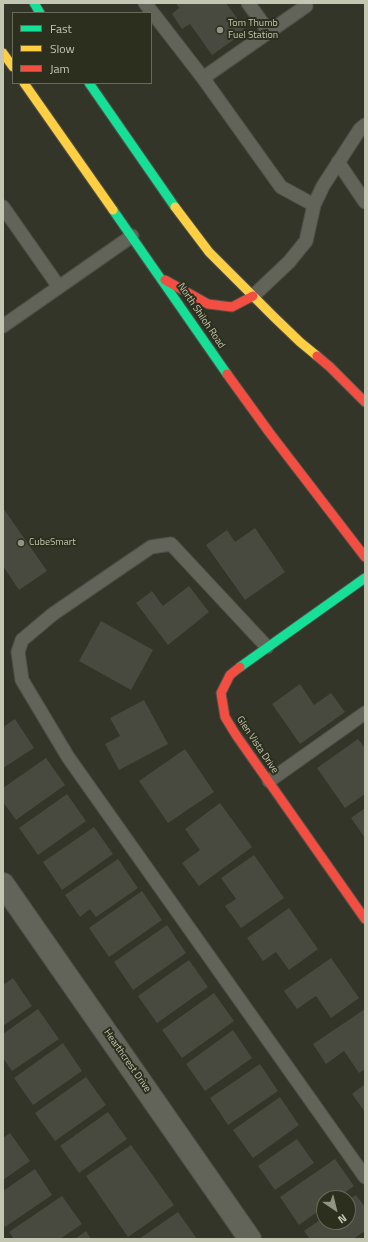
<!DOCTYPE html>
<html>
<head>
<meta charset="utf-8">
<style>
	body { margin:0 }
	#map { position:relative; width:368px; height:1242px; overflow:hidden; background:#343529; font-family:"Titillium Web",sans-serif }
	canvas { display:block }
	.frame { position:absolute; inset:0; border:4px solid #c3c6b3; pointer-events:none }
	.legend { position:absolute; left:12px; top:12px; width:140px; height:72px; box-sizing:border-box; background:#2c2f1d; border:1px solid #686b59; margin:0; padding:5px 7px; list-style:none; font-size:12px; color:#c3c6b3 }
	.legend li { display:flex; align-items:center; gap:8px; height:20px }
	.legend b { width:20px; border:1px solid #686b59 }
	.north { position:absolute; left:316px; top:1190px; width:40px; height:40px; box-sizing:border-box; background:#2c2f1d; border:1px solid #686b59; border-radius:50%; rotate:145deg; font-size:11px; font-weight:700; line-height:16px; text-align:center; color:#c3c6b3 }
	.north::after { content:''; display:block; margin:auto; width:14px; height:18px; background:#919383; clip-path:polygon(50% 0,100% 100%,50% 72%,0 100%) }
</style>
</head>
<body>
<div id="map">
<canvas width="368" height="1242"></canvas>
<div class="frame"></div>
<ul class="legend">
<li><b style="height:5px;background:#16e098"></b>Fast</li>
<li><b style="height:5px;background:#ffcf43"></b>Slow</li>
<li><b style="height:5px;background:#f24e42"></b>Jam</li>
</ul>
<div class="north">N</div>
</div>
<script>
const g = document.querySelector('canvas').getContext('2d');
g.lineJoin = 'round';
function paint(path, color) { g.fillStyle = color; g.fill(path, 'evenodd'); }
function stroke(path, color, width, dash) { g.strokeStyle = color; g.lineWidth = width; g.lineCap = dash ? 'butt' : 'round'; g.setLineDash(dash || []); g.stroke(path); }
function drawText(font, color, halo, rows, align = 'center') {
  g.font = font + ' "Titillium Web",sans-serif'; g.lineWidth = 4; g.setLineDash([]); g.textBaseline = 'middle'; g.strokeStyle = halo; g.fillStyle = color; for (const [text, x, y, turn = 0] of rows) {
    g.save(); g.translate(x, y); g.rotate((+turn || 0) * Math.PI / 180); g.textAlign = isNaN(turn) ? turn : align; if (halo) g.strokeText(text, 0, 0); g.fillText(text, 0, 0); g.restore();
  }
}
const building = new Path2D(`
	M 176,3 L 226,3 L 246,31 L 212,55 L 190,24 L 182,29 L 172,14 L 179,8 Z
	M 3,508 L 47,571 L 19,590 L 3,566 Z
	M 255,528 L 285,572 L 245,600 L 206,545 L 227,530 L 235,542 Z
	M 189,586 L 209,612 L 168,645 L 136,603 L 152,591 L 163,606 Z
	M 101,621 L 153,650 L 131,690 L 79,661 Z
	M 300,684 L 314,705 L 331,693 L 345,712 L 300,744 L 272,704 Z
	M 144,700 L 168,744 L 119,770 L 105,744 L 120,736 L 110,718 Z
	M 15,719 L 34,748 L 3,768 L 3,727 Z
	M 358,739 L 365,748 L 365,794 L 345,808 L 317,768 Z
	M 185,749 L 214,792 L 168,823 L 139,781 Z
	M 46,758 L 65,785 L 16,820 L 3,802 L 3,788 Z
	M 67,794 L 86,821 L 38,855 L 19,828 Z
	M 220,803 L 252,847 L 199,886 L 182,863 L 200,850 L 185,829 Z
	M 365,808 L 365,838 L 351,818 Z
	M 94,827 L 113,854 L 62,890 L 43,862 Z
	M 254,855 L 284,898 L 241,928 L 225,906 L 236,899 L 221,878 Z
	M 118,859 L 138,888 L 96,917 L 90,909 L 80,917 L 65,895 Z
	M 142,891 L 162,920 L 109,957 L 89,928 Z
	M 289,908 L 318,949 L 289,970 L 276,952 L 263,961 L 247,938 Z
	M 167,925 L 186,953 L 133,990 L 114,962 Z
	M 331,958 L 359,998 L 331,1018 L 316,996 L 297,1009 L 284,991 Z
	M 189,960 L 208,987 L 157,1023 L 138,996 Z
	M 13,978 L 32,1006 L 3,1026 L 3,985 Z
	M 214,993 L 234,1021 L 182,1058 L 162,1030 Z
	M 38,1009 L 59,1039 L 12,1071 L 3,1058 L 3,1034 Z
	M 365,1009 L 365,1069 L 359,1073 L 344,1051 L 326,1064 L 313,1044 Z
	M 233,1030 L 252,1058 L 205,1091 L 186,1064 Z
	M 63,1043 L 82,1071 L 33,1105 L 14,1078 Z
	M 260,1064 L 278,1091 L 228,1125 L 210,1098 Z
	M 86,1077 L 106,1105 L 55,1141 L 35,1113 Z
	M 365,1084 L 365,1112 L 352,1094 Z
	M 280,1097 L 299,1125 L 253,1158 L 233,1130 Z
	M 108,1112 L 127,1139 L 79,1173 L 60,1146 Z
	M 10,1133 L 30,1161 L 3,1180 L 3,1138 Z
	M 297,1139 L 314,1163 L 275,1190 L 258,1166 Z
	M 131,1145 L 174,1205 L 128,1237 L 86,1176 Z
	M 335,1159 L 354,1186 L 337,1198 L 324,1198 L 324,1207 L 299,1225 L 280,1197 Z
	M 35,1169 L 52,1195 L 5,1227 L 3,1224 L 3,1191 Z
	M 356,1195 L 365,1207 L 365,1231 L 353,1239 L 310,1239 L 304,1231 L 324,1217 L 324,1222 L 348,1222 L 348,1200 Z
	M 62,1196 L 82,1224 L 60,1239 L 14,1239 L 9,1232 Z
	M 178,1212 L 197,1239 L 139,1239 Z
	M 86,1231 L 91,1239 L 75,1239 Z`);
const lane = new Path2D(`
	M 145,3 L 203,78 L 281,187 L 314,205
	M 248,3 L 269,32
	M 203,78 L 306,6
	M 338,162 L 365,202
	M 3,207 L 59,287
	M 253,296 L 289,262 L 306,241 L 314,205 L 323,186 L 360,129 L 365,125
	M 3,326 L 132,236
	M 267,647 L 171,544 L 151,547 L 53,614 L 22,640 L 18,652 L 22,680 L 68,757 L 365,1177
	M 269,781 L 365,713`);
const street = new Path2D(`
	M 3,884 L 250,1239`);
const fast = new Path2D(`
	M 34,3 L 40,13
	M 89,83 L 175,207
	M 113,210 L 227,374
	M 240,667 L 365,578`);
const slow = new Path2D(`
	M 3,53 L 13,67
	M 24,83 L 113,210
	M 175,207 L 209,252 L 274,317 L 300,342 L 317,356`);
const jam = new Path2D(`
	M 165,280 L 208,304 L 232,307 L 253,296
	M 317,356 L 330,367 L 365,402
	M 227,374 L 269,432 L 365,557
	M 240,667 L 230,675 L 221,693 L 225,717 L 236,735 L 365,919`);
const markers = [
	[220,30,4,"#919383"],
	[21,543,4,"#919383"]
];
const poiNames = [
	["Tom Thumb",228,24],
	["Fuel Station",228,36],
	["CubeSmart",29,543]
];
const streetNames = [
	["North Shiloh Road",201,316,56],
	["Glen Vista Drive",257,745,56],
	["Hearthcrest Drive",127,1061,55]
];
paint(building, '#484a3f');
stroke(lane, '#4f5047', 15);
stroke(street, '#4f5047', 24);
stroke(fast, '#4f5047', 11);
stroke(slow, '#4f5047', 11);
stroke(jam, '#4f5047', 11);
stroke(lane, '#626359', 13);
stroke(street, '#626359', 22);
stroke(fast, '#16e098', 9);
stroke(slow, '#ffcf43', 9);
stroke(jam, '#f24e42', 9);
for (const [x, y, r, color] of markers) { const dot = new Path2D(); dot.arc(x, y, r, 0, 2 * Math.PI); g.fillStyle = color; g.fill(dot); stroke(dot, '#2c2f1d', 1.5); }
drawText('10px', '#c3c6b3', '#2c2f1d', poiNames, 'left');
drawText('10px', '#c3c6b3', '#2c2f1d', streetNames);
</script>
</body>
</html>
